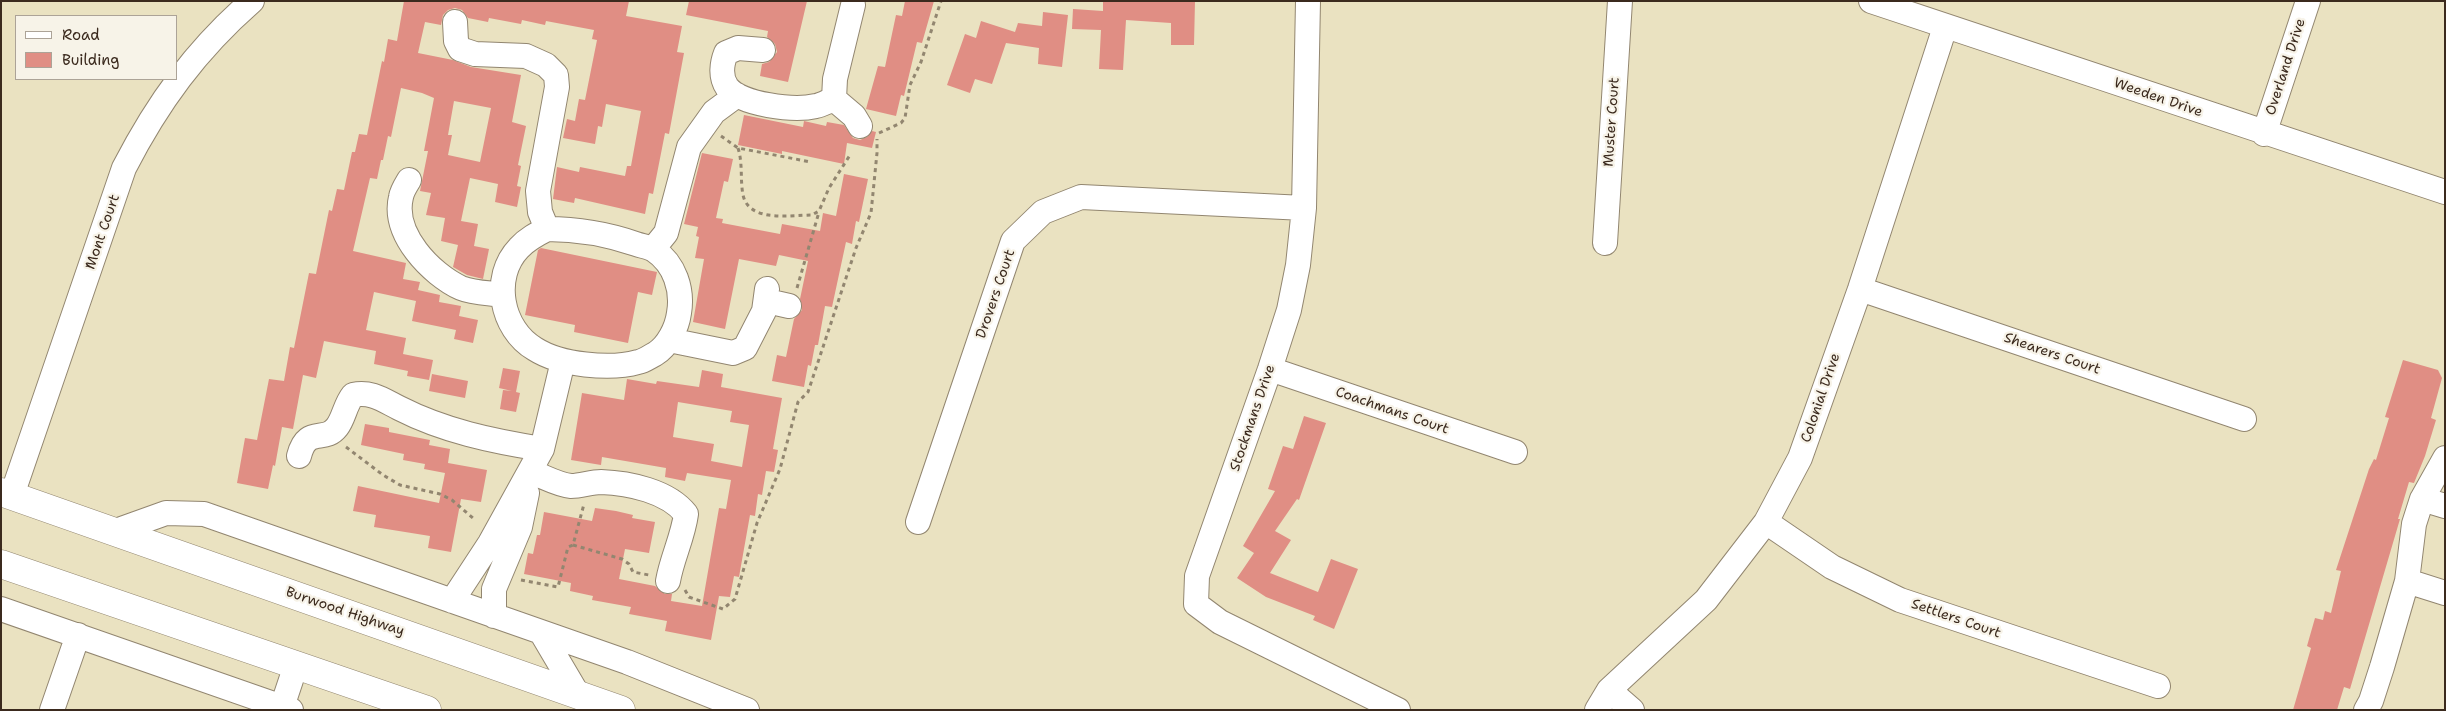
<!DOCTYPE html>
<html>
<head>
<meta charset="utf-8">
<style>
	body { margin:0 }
	#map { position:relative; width:2446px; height:711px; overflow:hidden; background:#eae2c1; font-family:"Shantell Sans",sans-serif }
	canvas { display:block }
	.frame { position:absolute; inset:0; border:2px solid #3b2a1e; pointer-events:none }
	.legend { position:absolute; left:15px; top:15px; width:162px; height:65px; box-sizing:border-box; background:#f7f3e8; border:1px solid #aca397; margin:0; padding:6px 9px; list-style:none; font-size:15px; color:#3b2a1e }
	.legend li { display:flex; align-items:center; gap:10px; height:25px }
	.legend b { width:25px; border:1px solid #aca397 }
</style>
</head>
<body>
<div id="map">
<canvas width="2446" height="711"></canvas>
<div class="frame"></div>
<ul class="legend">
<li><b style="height:6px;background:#fff"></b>Road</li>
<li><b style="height:14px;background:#e08e84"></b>Building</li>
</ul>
</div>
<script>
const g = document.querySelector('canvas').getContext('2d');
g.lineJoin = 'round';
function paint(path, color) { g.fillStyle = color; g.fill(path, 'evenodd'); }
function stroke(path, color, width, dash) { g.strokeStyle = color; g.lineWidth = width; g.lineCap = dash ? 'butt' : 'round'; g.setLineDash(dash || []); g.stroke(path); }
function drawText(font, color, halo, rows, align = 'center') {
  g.font = font + ' "Shantell Sans",sans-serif'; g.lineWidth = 4.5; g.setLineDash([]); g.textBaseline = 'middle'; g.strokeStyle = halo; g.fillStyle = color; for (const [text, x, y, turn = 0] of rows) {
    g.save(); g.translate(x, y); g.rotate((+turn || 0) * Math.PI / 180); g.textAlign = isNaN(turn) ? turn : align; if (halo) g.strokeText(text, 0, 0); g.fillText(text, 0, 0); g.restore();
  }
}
const building = new Path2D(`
	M 404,1 L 629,1 L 626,16 L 682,26 L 677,52 L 684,53 L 669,134 L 665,133 L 653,194 L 649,193 L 645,214 L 575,198 L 574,203 L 553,199 L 557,167 L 579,172 L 580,167 L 625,176 L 627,166 L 631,166 L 641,111 L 606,104 L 602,127 L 598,126 L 595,144 L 563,138 L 567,119 L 575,121 L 579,99 L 585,100 L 597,40 L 592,39 L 594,30 L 546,21 L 545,25 L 522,20 L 521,24 L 489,18 L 488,22 L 468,18 L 462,10 L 455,8 L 448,10 L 443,15 L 441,25 L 425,22 L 418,53 L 453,60 L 471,67 L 521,75 L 512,122 L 526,126 L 518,165 L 521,166 L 517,186 L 521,187 L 517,207 L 495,202 L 498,184 L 470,178 L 461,221 L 478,224 L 474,246 L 489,249 L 483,279 L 467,275 L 453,267 L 458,245 L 441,241 L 445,218 L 426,215 L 431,193 L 420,191 L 428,151 L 424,151 L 434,98 L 422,93 L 401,88 L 391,137 L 388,136 L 383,160 L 381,160 L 377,179 L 370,178 L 353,251 L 406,263 L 403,279 L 420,282 L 418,290 L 440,295 L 439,302 L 461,306 L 459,316 L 478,320 L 473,343 L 454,339 L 456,330 L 412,321 L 416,301 L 374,292 L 366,330 L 406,338 L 403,354 L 433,360 L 429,380 L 407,376 L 408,371 L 374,364 L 376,351 L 324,341 L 316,378 L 303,375 L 293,429 L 282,427 L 275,466 L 273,465 L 268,489 L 237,483 L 245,438 L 257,440 L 269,379 L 284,381 L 290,347 L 294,348 L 309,273 L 316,274 L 329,210 L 332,211 L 337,189 L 344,190 L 352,152 L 355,152 L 359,134 L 367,135 L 382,61 L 384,62 L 388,39 L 397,41 ZM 454,101 L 491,108 L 480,162 L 448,155 L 452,135 L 448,135 Z
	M 689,1 L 807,1 L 788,82 L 760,76 L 762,64 L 769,62 L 777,52 L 775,44 L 767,37 L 768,31 L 686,15 Z
	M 905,1 L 934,1 L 922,43 L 917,42 L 904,96 L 901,95 L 896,116 L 866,109 L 878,66 L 885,67 L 896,15 L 902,16 Z
	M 1103,1 L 1195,1 L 1194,45 L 1171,45 L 1171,23 L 1126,20 L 1123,70 L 1099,69 L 1101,30 L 1072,29 L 1073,9 L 1103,11 Z
	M 1043,12 L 1068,15 L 1062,67 L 1038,64 L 1039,48 L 1006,43 L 992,84 L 975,79 L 970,93 L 947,85 L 965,34 L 976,38 L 981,21 L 1015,32 L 1018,23 L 1042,26 Z
	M 744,115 L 803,127 L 804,121 L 826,126 L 827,122 L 844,125 L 853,138 L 860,140 L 867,137 L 872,131 L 876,132 L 872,148 L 847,143 L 844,164 L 782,151 L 782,154 L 738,145 Z
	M 702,153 L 733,159 L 728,182 L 724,181 L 716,218 L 723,219 L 722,223 L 780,234 L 782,224 L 820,231 L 823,213 L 836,216 L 844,174 L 868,179 L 859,222 L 856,221 L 852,244 L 846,242 L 832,307 L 825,306 L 818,345 L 815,345 L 811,366 L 808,365 L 804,387 L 772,381 L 777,355 L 786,357 L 794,319 L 802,310 L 800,299 L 808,261 L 779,255 L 776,266 L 739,259 L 725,329 L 693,322 L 704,259 L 695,258 L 699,237 L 696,236 L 698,227 L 684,224 Z
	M 541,248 L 657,272 L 652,295 L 638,292 L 628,343 L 574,332 L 575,325 L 525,315 L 538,250 Z
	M 2403,360 L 2438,370 L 2442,378 L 2431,418 L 2436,420 L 2425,456 L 2414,483 L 2409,482 L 2398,519 L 2400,519 L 2350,689 L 2344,687 L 2337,710 L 2293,710 L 2311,648 L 2307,646 L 2315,618 L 2323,620 L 2325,611 L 2331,613 L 2341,571 L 2336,570 L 2369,469 L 2374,459 L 2376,460 L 2389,418 L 2385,417 Z
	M 503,368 L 520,371 L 516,392 L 520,393 L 516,412 L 500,409 L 503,390 L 512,391 L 499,388 Z
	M 702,370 L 723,374 L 721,387 L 782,398 L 773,449 L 778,450 L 774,472 L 766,471 L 762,495 L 758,494 L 755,516 L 750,515 L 739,577 L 734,576 L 730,597 L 719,596 L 711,640 L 665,631 L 667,621 L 629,614 L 631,607 L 592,600 L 593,596 L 570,591 L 571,583 L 524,574 L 528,553 L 533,554 L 537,535 L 540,535 L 544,512 L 592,521 L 595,508 L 616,511 L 633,515 L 632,518 L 655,522 L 649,553 L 625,549 L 619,579 L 655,586 L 665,594 L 672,594 L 671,601 L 702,606 L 719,508 L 726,509 L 731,480 L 687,473 L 685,481 L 665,477 L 666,468 L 602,457 L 601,465 L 571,460 L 582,393 L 624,400 L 627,379 L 656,384 L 657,381 L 699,387 ZM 678,402 L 732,411 L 730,422 L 749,425 L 742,467 L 711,461 L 714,444 L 673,437 Z
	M 432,374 L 468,381 L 465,398 L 429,391 Z
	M 1304,416 L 1326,423 L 1299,500 L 1297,499 L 1275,531 L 1291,540 L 1270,573 L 1318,592 L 1331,559 L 1358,569 L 1334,629 L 1313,620 L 1315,616 L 1266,597 L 1237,578 L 1254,553 L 1243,546 L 1275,491 L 1268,489 L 1283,446 L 1293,449 Z
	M 365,424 L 389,428 L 389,432 L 430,440 L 429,445 L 450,449 L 448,463 L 487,470 L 481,502 L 461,499 L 451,552 L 428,548 L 430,536 L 374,527 L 376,515 L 353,511 L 358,486 L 439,503 L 445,473 L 424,469 L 425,464 L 403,460 L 404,454 L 361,445 Z`);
const path = new Path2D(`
	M 879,133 L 901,123 L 905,118 L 910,85 L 921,62 L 941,1
	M 721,136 L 738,148 L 811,162
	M 738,148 C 743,164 740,179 743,195 C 749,223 791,215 812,215 L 819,211 L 829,188 L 850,155
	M 797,288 L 819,212
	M 346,447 L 383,475 L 400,485 L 440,494 L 452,500 L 474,519
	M 573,545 L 622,559 L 629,564 L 633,572 L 649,575
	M 521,580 L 558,587 L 568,547 L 573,545 L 584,504
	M 685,590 L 689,597 L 723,609 L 735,599 L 757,523 L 780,469 L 798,402 L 808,392 L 856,248 L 871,213 L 877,153 L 877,139`);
const minor = new Path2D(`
	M 1308,1 L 1304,208 L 1298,265 L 1289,310 L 1270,369 L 1197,576 L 1196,604 L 1220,622 L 1398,710
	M 1871,1 L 2445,192
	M 853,5 L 835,79 L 834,99 L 854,116 L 860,126
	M 455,22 L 456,41 L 460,49 L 475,54 L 526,56 L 546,65 L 556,75 L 557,87 L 538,191 L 540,212 L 547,229
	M 763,50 L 738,48 L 726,53 C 722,63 720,77 727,87 C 741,105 794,111 816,106 C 822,105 828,101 834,99
	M 2264,134 L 2308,1
	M 409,180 C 406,185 402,191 401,197 C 392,234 431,274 461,288 C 473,293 490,293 503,295
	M 547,229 C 578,229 607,234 636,244 C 642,246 649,247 654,250 C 675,264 683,290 679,313 C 677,328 668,346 655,354 C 649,357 644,361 638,362 C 610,370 560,365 535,349 C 501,329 491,277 519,248 C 527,239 537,234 547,229 Z
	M 1605,243 L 1620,1
	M 653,249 L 666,233 L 689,147 L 714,112 L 737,95
	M 1860,289 L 2244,419
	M 767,301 L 789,306
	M 669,340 L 733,353 L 745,348 L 764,311 L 767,289
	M 1270,369 L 1515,452
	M 299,456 C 307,425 324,444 337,427 C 344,418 345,405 353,395 C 371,391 383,400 399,408 C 444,431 492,441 542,449
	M 531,472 C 543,476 558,485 571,486 C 581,486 591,482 601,482 C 629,483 668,491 686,514 C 683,537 672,558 668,581
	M 12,495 L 124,168 C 158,102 196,50 252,1
	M 2422,499 L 2445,506
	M 918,522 L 1013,241 L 1043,212 L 1081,197 L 1304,208
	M 1766,522 L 1832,567 L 1900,600 L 2158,686
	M 113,532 L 166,513 L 204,514 L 627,662 L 747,710
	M 2407,581 L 2445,593
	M 452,601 L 490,543 L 542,449 L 563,361
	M 1,609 L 291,710
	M 494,616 L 494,589 L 520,527 L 527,493
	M 541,632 L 577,693
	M 1609,690 L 1632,710
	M 282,707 L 296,665
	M 52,710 L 78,635
	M 1597,710 L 1609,690 L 1706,600 L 1766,522 L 1800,458 L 1860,289 L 1945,27
	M 2366,710 L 2371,701 L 2382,667 L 2407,581 L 2414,524 L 2422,499 L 2445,458`);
const highway = new Path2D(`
	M 1,492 L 621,710
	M 1,564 L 427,710`);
const streetNames = [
	["Overland Drive",2286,67,-72],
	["Weeden Drive",2158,98,19],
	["Muster Court",1612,122,-86],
	["Mont Court",103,232,-71],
	["Drovers Court",996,294,-71],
	["Shearers Court",2052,354,19],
	["Colonial Drive",1821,398,-71],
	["Coachmans Court",1392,411,19],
	["Stockmans Drive",1253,418,-71],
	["Burwood Highway",345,612,19],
	["Settlers Court",1956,619,19]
];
paint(building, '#e08e84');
stroke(minor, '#928670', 26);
stroke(highway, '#928670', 29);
stroke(path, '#928670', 3, [4, 4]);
stroke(minor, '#fff', 24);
stroke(highway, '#fff', 28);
drawText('14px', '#3b2a1e', '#f7f3e8', streetNames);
</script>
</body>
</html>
